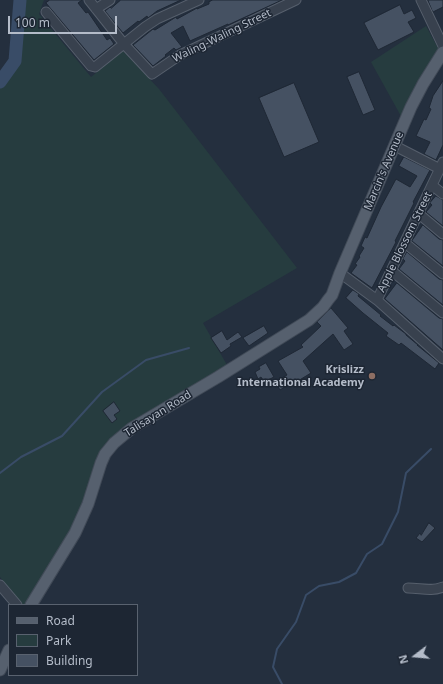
<!DOCTYPE html>
<html>
<head>
<meta charset="utf-8">
<style>
	body { margin:0 }
	#map { position:relative; width:443px; height:684px; overflow:hidden; background:#242f3e; font-family:"Noto Sans",sans-serif }
	canvas { display:block }
	.legend { position:absolute; left:8px; top:604px; width:130px; height:72px; box-sizing:border-box; background:#1d2633; border:1px solid #59626f; margin:0; padding:5px 7px; list-style:none; font-size:12px; color:#b4bcc9 }
	.legend li { display:flex; align-items:center; gap:8px; height:20px }
	.legend b { width:20px; border:1px solid #59626f }
	.north { position:absolute; left:395px; top:636px; width:40px; height:40px; -webkit-text-stroke:3px #1d2633; paint-order:stroke; rotate:254deg; font-size:11px; font-weight:700; line-height:16px; text-align:center; color:#b4bcc9 }
	.north::after { content:''; display:block; margin:auto; width:14px; height:18px; background:#b4bcc9; clip-path:polygon(50% 0,100% 100%,50% 72%,0 100%) }
	.scale { position:absolute; left:8px; top:16px; width:109px; height:18px; box-sizing:border-box; border:2px solid #b4bcc9; border-top:0; padding-left:5px; font-size:12px; line-height:14px; white-space:nowrap; color:#b4bcc9; -webkit-text-stroke:3px #1d2633; paint-order:stroke }
</style>
</head>
<body>
<div id="map">
<canvas width="443" height="684"></canvas>
<ul class="legend">
<li><b style="height:5px;background:#56606e"></b>Road</li>
<li><b style="height:11px;background:#263c3f"></b>Park</li>
<li><b style="height:11px;background:#455162"></b>Building</li>
</ul>
<div class="north">N</div>
<div class="scale">100 m</div>
</div>
<script>
const g = document.querySelector('canvas').getContext('2d');
g.lineJoin = 'round';
function paint(path, color) { g.fillStyle = color; g.fill(path, 'evenodd'); }
function stroke(path, color, width, dash) { g.strokeStyle = color; g.lineWidth = width; g.lineCap = dash ? 'butt' : 'round'; g.setLineDash(dash || []); g.stroke(path); }
function drawText(font, color, halo, rows, align = 'center') {
  g.font = font + ' "Noto Sans",sans-serif'; g.lineWidth = 3; g.setLineDash([]); g.textBaseline = 'middle'; g.strokeStyle = halo; g.fillStyle = color; for (const [text, x, y, turn = 0] of rows) {
    g.save(); g.translate(x, y); g.rotate((+turn || 0) * Math.PI / 180); g.textAlign = isNaN(turn) ? turn : align; if (halo) g.strokeText(text, 0, 0); g.fillText(text, 0, 0); g.restore();
  }
}
const green = new Path2D(`
	M 21,0 L 44,0 L 39,14 L 91,77 L 123,51 L 159,89 L 297,268 L 203,323 L 227,365 L 118,436 L 82,510 L 26,605 L 23,605 L 0,577 L 0,85 L 16,61 Z
	M 426,26 L 440,52 L 402,118 L 371,62 Z`);
const stream = new Path2D(`
	M 0,473 L 21,457 L 62,436 L 102,392 L 146,360 L 189,348
	M 282,684 L 273,667 L 277,649 L 296,622 L 306,595 L 319,586 L 339,582 L 356,573 L 367,554 L 382,544 L 398,512 L 406,473 L 431,449`);
const river = new Path2D(`
	M 0,82 L 15,61 L 20,0`);
const building = new Path2D(`
	M 50,0 L 82,0 L 78,3 L 86,13 L 88,12 L 107,40 L 110,38 L 114,44 L 94,60 L 46,3 Z
	M 121,0 L 181,0 L 157,11 L 148,18 L 147,16 L 139,22 L 138,21 L 123,33 L 105,11 L 110,7 L 111,8 Z
	M 213,0 L 282,0 L 228,25 L 228,24 L 190,41 L 183,26 L 171,33 L 182,47 L 176,50 L 174,48 L 165,55 L 166,56 L 153,66 L 133,45 L 153,29 L 155,30 L 176,17 L 177,19 L 197,8 L 197,9 L 209,4 L 209,2 Z
	M 428,0 L 443,0 L 443,7 L 433,12 Z
	M 400,5 L 404,14 L 412,10 L 416,18 L 408,22 L 414,32 L 378,50 L 364,23 Z
	M 359,72 L 375,110 L 363,115 L 347,77 Z
	M 443,81 L 443,145 L 436,160 L 424,154 L 430,142 L 416,136 L 424,119 L 426,120 L 431,109 L 429,108 L 433,96 Z
	M 294,83 L 319,142 L 284,157 L 259,98 Z
	M 404,157 L 430,170 L 413,202 L 414,203 L 395,241 L 396,242 L 372,288 L 351,273 L 357,265 L 355,264 L 360,257 L 359,256 L 364,248 L 361,246 L 365,237 L 367,238 L 381,207 L 396,179 L 410,187 L 417,176 L 399,166 Z
	M 436,196 L 443,200 L 443,226 L 426,212 L 432,205 L 430,203 Z
	M 423,225 L 439,239 L 443,240 L 443,266 L 412,241 Z
	M 407,252 L 439,279 L 443,280 L 443,305 L 399,269 L 405,261 L 403,259 Z
	M 397,283 L 439,318 L 443,319 L 443,350 L 385,299 Z
	M 353,290 L 359,294 L 358,296 L 381,315 L 380,316 L 393,326 L 394,325 L 406,334 L 406,335 L 418,345 L 417,345 L 439,363 L 435,369 L 401,343 L 399,345 L 386,336 L 388,333 L 363,313 L 346,298 Z
	M 331,308 L 348,328 L 344,331 L 353,344 L 344,350 L 333,334 L 303,361 L 311,373 L 293,384 L 291,383 L 280,390 L 275,382 L 287,375 L 278,361 L 303,347 L 301,345 L 321,326 L 317,322 Z
	M 264,326 L 268,333 L 249,346 L 243,338 Z
	M 222,331 L 227,340 L 238,332 L 242,337 L 230,344 L 231,346 L 221,353 L 211,338 Z
	M 266,363 L 274,377 L 264,382 L 261,377 L 258,379 L 255,372 L 260,369 L 259,367 Z
	M 114,402 L 120,411 L 114,415 L 117,419 L 112,423 L 103,411 Z
	M 429,523 L 435,528 L 422,542 L 416,538 L 420,533 L 421,535 Z`);
const minor = new Path2D(`
	M 89,0 L 124,44 L 152,74 L 180,55 L 296,0
	M 421,0 L 443,46
	M 96,9 L 110,0
	M 46,12 L 91,66 L 95,67 L 145,27 L 157,19 L 199,0
	M 395,146 L 440,169
	M 433,186 L 443,194
	M 419,214 L 443,234
	M 405,243 L 443,274
	M 392,271 L 443,313
	M 340,273 L 377,300 L 443,359
	M 377,300 L 443,162
	M 0,585 L 17,605
	M 408,588 C 421,588 431,592 443,587`);
const major = new Path2D(`
	M 31,605 L 75,533 L 88,504 L 101,463 L 105,454 L 114,443 L 132,428 L 218,377 L 309,320 L 323,307 L 328,300 L 332,295 L 340,273 L 411,107 L 423,84 L 443,52
	M 0,670 L 9,650`);
const markers = [
	[372,376,4,"#8d6e63"]
];
const streetNames = [
	["Waling-Waling Street",222,36,-26],
	["Marcin's Avenue",384,171,-67],
	["Apple Blossom Street",405,242,-64],
	["Talisayan Road",158,414,-32]
];
const poiNames = [
	["Krislizz",364,370],
	["International Academy",364,383]
];
paint(green, '#263c3f');
stroke(stream, '#394c67', 2);
stroke(river, '#394c67', 13);
paint(building, '#455162');
stroke(building, '#1f2835', 1);
stroke(minor, '#565f6c', 11);
stroke(major, '#414a57', 13);
stroke(minor, '#38414e', 9);
stroke(major, '#56606e', 11);
for (const [x, y, r, color] of markers) { const dot = new Path2D(); dot.arc(x, y, r, 0, 2 * Math.PI); g.fillStyle = color; g.fill(dot); stroke(dot, '#1d2633', 1.5); }
drawText('11px', '#b4bcc9', '#1d2633', streetNames);
drawText('bold 11px', '#b4bcc9', '#1d2633', poiNames, 'right');
</script>
</body>
</html>
